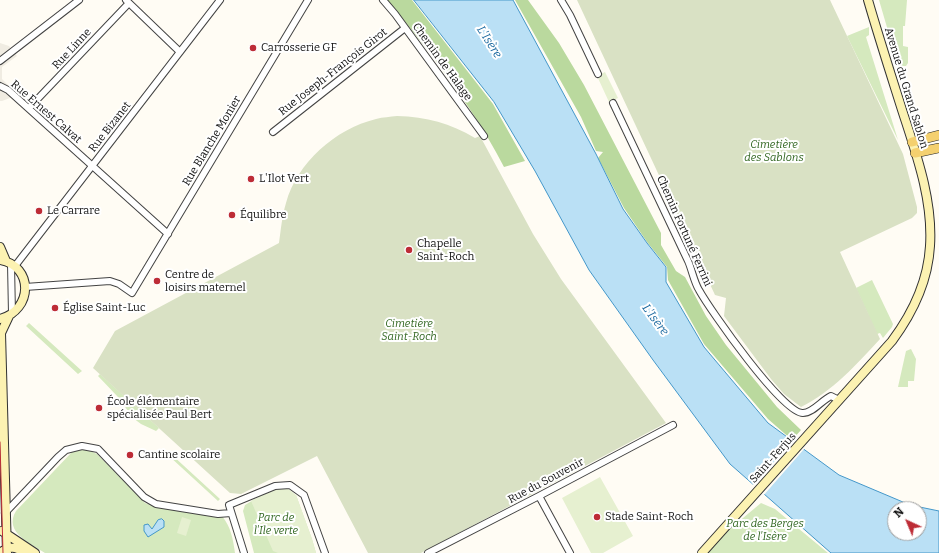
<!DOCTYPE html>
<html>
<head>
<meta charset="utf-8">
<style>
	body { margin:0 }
	#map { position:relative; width:939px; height:553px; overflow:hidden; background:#fffcf4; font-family:Bitter,serif }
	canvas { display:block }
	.north { position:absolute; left:887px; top:501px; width:40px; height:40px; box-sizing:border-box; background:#fff; border:1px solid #9f9f9f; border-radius:50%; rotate:316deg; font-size:11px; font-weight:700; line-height:16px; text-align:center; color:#101010 }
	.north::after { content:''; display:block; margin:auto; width:14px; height:18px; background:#bd2c36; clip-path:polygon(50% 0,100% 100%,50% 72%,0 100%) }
</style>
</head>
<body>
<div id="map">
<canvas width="939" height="553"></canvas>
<div class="north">N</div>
</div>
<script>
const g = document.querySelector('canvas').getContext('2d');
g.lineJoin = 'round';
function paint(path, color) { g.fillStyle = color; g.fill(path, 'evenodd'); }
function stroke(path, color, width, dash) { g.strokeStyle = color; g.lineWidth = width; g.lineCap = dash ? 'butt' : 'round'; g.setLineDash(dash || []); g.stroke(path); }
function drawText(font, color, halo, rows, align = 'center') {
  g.font = font + ' Bitter,serif'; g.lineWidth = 4; g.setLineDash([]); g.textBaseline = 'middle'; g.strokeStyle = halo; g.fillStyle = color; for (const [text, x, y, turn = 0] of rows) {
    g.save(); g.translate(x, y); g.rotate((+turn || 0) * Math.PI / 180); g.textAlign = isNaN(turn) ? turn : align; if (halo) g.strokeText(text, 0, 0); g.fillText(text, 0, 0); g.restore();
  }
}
const green = new Path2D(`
	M 879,0 L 907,0 L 905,26 L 903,26 L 903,46 L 908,47 L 908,63 L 906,66 L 902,66 L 898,65 Z
	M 869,27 L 869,35 L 866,37 L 898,140 L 847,36 Z
	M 872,280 L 893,324 L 892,327 L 883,338 L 880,333 L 877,334 L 856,288 Z
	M 29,323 L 82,371 L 78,374 L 26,326 Z
	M 911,349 L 916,359 L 914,381 L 908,381 L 908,387 L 898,387 L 906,351 Z
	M 100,374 L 159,428 L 156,431 L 141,424 L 133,418 L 118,397 L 98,376 Z
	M 86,449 L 97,454 L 145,503 L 153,506 L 222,516 C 231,527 233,539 235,553 L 45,553 C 31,544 3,532 16,511 L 72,452 Z
	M 171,454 L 220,499 L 218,501 L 169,456 Z
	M 296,495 L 312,539 L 316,553 L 254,553 L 243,511 L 245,505 L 255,499 Z
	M 761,503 L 775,509 L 828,553 L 708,553 L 725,533 Z`);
const forest = new Path2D(`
	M 387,0 L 412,0 L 493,104 L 525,161 L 504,167 C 484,128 459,92 433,57 C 418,38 403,19 387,0 Z
	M 515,0 L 528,0 L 559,43 L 584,85 L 661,233 L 661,245 L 676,271 L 685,277 L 706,316 L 726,345 L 777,407 L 801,430 L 792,440 L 768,419 L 704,344 L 668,280 L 667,267 L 647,242 L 624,208 L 598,158 L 603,152 L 596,151 L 581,117 Z`);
const cemetery = new Path2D(`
	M 577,0 L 830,0 L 903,154 L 917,207 L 917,213 L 912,218 L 840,252 L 880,339 C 857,364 832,392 801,407 L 784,394 L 771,379 L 724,316 L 726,298 L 715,295 Z
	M 397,116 C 427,117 450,123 475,138 L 480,136 L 533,234 L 561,279 L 666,423 L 421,553 L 368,553 L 317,456 L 241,494 L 230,493 L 93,368 L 115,331 L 279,243 C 281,229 282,216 286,203 C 297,163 335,129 376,119 C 383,117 390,117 397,116 Z`);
const pitch = new Path2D(`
	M 605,72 L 618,98 L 609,102 L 597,76 Z
	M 600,477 L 633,536 L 603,553 L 591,553 L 562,498 Z
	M 286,487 L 296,495 L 312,539 L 316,553 L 278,553 L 273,551 L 251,501 L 277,488 Z
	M 182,517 L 191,520 L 186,536 L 177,533 Z`);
const plaza = new Path2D(`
	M 0,43 L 9,46 L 17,56 L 2,67 L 2,79 L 15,92 L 10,98 L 2,101 L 0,101 Z`);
const water = new Path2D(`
	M 414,0 L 513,0 L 596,154 L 623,209 L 647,243 L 666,267 L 666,282 L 704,347 L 768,423 L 839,475 L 910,505 L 939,511 L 939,553 L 831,553 L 730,464 L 653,360 L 589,270 L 535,171 L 494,102 ZM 895,509 L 919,509 L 919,533 L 895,533 Z
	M 162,519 L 164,521 L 164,527 L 148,537 L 144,531 L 144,525 L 148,524 L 152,529 L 158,520 Z`);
const pier = new Path2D(`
	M 794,440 L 805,448 L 763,496 L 752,486 Z`);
const street = new Path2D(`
	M 126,0 L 180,52
	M 383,0 L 395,14 L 484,136
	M 561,0 L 570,15 L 598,74
	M 0,61 L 79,0
	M 0,86 L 8,90 L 168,234
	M 613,103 L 688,261 C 692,270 694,282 699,290 C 710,310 783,414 803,413 C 813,413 822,400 831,396 L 839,400
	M 29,108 L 129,3
	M 273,132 L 405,28
	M 11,264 L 12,314
	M 15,266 L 220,0
	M 25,287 L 110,281 L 119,284 L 132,293 L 308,0
	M 539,496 L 570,553
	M 5,513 L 58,457 L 66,450 L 82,446 L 98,449 L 144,497 L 156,504 L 218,514 L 231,513
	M 244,553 L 229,505 L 275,486 L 290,485 L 304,495 L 325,553
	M 428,553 L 539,496 L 673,425`);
const secondary = new Path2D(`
	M 0,247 L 6,261
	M 0,260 C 34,266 33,310 0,319
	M 2,531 L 35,553
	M 0,553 C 10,545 15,547 26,553
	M 7,553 L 1,333 L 9,316
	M 702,553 L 892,341 C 912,314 928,281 930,246 C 933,201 917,156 903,113 C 891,75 879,38 868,0`);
const primary = new Path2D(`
	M 912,142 L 939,135
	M 915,153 L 939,148`);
const tram = new Path2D(`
	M 0,442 L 3,553`);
const markers = [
	[253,48,4,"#bd2c36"],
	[251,179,4,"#bd2c36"],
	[39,211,4,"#bd2c36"],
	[232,215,4,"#bd2c36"],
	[409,250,4,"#bd2c36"],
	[157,281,4,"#bd2c36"],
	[55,308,4,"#bd2c36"],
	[99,408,4,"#bd2c36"],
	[130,455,4,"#bd2c36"],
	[597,517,4,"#bd2c36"]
];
const poiNames = [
	["Carrosserie GF",261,48],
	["L'Ilot Vert",259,179],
	["Le Carrare",47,211],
	["Équilibre",240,215],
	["Chapelle",417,244],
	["Saint-Roch",417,257],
	["Centre de",165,275],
	["loisirs maternel",165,288],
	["Église Saint-Luc",63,308],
	["École élémentaire",107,402],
	["spécialisée Paul Bert",107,415],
	["Cantine scolaire",138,455],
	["Stade Saint-Roch",605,517]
];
const streetNames = [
	["Rue Linne",72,49,-47],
	["Chemin de Halage",442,62,54],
	["Rue Joseph-François Girot",333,72,-38],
	["Avenue du Grand Sablon",906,88,73],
	["Rue Ernest Calvat",46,112,41],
	["Rue Bizanet",110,127,-52],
	["Rue Blanche Monier",212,141,-59],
	["Chemin Fortuné Ferrini",684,231,66],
	["Saint-Ferjus",773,458,-48],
	["Rue du Souvenir",546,481,-28]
];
const parkNames = [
	["Cimetière",774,145],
	["des Sablons",774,158],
	["Cimetière",409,324],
	["Saint-Roch",409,337],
	["Parc de",276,518],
	["l'Ile verte",276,531],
	["Parc des Berges",765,524],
	["de l'Isère",765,537]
];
const waterNames = [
	["L'Isère",489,42,57],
	["L'Isère",655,320,53]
];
paint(green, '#d5e9be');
paint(forest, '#bad99e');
paint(cemetery, '#d9e1c4');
paint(pitch, '#e6f0d0');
paint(plaza, '#f0ece2');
paint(water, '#bae0f5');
stroke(water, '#4497c9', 1);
paint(pier, '#fffcf4');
stroke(street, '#434343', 8);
stroke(secondary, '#323232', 10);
stroke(primary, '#212121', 10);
stroke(street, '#fff', 6);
stroke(secondary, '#fcf2b2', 8);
stroke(primary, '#f4d06f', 9);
stroke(tram, '#bd2c36', 1);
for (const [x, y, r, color] of markers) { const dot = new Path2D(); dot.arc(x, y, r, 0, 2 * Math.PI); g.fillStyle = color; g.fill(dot); stroke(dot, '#fff', 1.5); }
drawText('11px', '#101010', '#fff', poiNames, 'left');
drawText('11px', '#101010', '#fff', streetNames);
drawText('italic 11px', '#326722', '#fff', parkNames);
drawText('italic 12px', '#1c6aa0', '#fff', waterNames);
</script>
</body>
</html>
